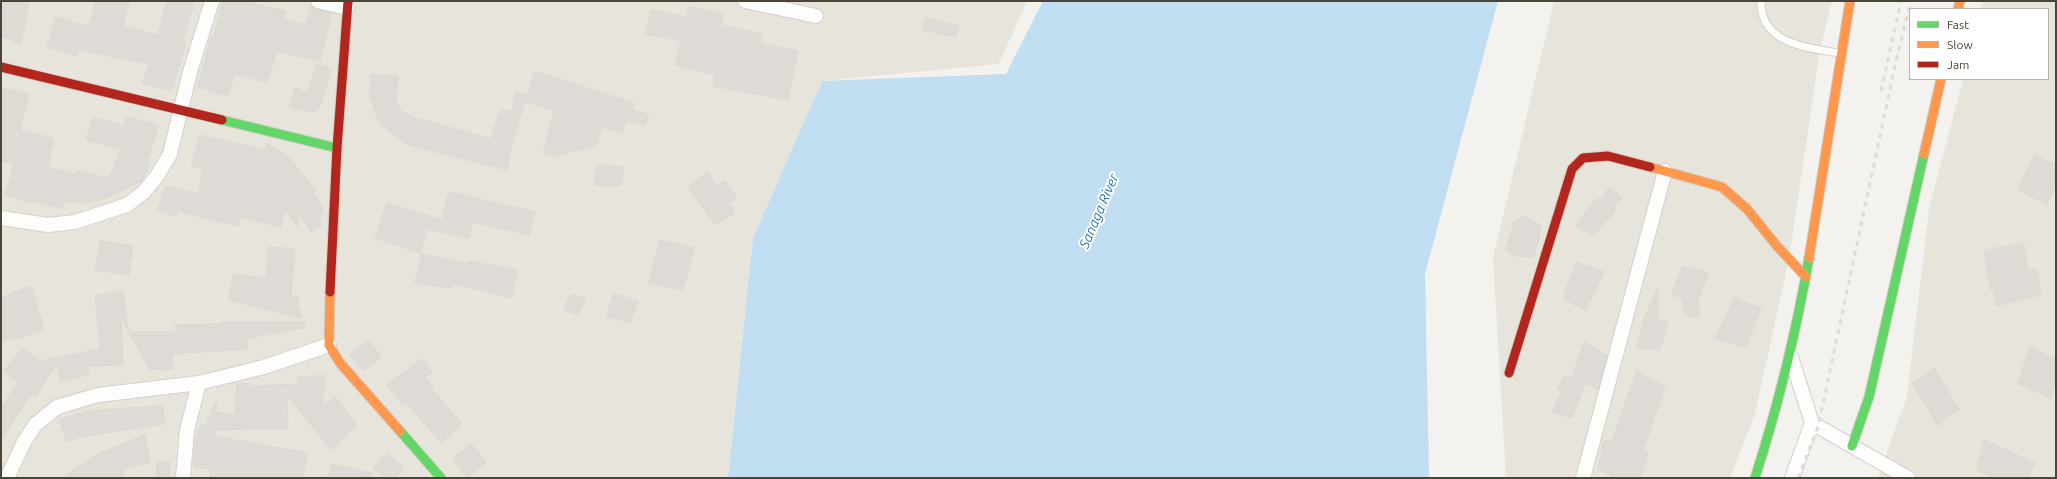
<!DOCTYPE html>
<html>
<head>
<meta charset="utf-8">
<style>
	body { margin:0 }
	#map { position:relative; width:2057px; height:479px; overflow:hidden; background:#f4f2ee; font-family:Ubuntu,sans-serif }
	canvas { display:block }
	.frame { position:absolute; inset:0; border:2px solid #4b4439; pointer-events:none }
	.legend { position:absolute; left:1909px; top:8px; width:140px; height:72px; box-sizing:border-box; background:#fff; border:1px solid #b7b4b0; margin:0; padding:5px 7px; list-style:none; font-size:12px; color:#4b4439 }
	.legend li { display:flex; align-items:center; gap:8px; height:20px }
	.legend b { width:20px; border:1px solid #b7b4b0 }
</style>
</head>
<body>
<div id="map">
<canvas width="2057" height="479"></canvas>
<div class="frame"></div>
<ul class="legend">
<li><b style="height:5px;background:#63d668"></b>Fast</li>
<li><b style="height:5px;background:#ff974d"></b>Slow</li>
<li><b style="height:5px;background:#b3261e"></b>Jam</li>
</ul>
</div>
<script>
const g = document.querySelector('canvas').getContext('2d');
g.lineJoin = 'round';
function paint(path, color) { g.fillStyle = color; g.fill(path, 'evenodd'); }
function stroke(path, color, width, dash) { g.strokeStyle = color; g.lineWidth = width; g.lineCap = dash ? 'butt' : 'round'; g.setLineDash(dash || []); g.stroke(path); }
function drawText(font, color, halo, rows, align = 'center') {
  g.font = font + ' Ubuntu,sans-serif'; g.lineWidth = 4; g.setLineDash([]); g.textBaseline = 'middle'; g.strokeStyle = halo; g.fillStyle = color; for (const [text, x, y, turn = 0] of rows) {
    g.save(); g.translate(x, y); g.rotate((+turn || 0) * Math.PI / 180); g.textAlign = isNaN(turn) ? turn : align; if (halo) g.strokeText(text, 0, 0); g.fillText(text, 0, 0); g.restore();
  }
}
const residential = new Path2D(`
	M 1,1 L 1027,1 L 999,64 L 822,81 L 753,238 L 728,478 L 1,478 Z
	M 1554,1 L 1832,1 L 1820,50 L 1789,259 L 1755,414 L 1730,478 L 1506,478 L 1493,258 Z
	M 1983,1 L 2056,1 L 2056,478 L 1878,478 L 1907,396 L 1929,209 L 1963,79 L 2048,79 L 2048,9 L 1981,9 Z`);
const water = new Path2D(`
	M 1043,1 L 1498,1 L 1425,274 L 1429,478 L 728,478 L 753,238 L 822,81 L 1006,74 Z`);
const building = new Path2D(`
	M 1,1 L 29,1 L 21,44 L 1,36 Z
	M 96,1 L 130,1 L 122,26 L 158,35 L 167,1 L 194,1 L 183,42 L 186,42 L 172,91 L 142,83 L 149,64 L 79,50 L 77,56 L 47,47 L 56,17 L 89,27 Z
	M 223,1 L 255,1 L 254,4 L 285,11 L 283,19 L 305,25 L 311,5 L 316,9 L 332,13 L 320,61 L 277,51 L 267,83 L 235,73 L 228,96 L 198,87 L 211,37 L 213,38 Z
	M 689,7 L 724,14 L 721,25 L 762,34 L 760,43 L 798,51 L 788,100 L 713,86 L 715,75 L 675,65 L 681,41 L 646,34 L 651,10 L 686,17 Z
	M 926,18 L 959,26 L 956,37 L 922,30 Z
	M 317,64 L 331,69 L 321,105 L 314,112 L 289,107 L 295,87 L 307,93 Z
	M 535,71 L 634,103 L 632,109 L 649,115 L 645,125 L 627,121 L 622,133 L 602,127 L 596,146 L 553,156 L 543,153 L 554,110 L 526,102 Z
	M 371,75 L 398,76 L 396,99 L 398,106 L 403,113 L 413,117 L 491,139 L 500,109 L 511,112 L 516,92 L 527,95 L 513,139 L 507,170 L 412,146 L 396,137 L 381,124 L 376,115 L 370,97 Z
	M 1,88 L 29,94 L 20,130 L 53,138 L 48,167 L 75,174 L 76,171 L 109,178 L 121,149 L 86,140 L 93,117 L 124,126 L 127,117 L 158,125 L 148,161 L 150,162 L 142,181 L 104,199 L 82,203 L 65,201 L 63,208 L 31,201 L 30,203 L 6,195 L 14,164 L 1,161 Z
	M 200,135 L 265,150 L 268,144 L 289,158 L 316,190 L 313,192 L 323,208 L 323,213 L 318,217 L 322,225 L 311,232 L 298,212 L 297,227 L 284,209 L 281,227 L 240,217 L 238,226 L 177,211 L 176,216 L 158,210 L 165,186 L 199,194 L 203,169 L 192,166 Z
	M 2035,154 L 2056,165 L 2056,185 L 2047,204 L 2018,190 Z
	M 597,165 L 624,167 L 621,186 L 594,185 Z
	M 708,172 L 716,186 L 725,181 L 737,198 L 728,203 L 735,213 L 715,225 L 688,187 Z
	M 1609,188 L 1622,197 L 1613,209 L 1616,210 L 1593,236 L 1575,226 L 1597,198 L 1600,200 Z
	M 449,192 L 535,212 L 529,235 L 473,222 L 469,238 L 427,229 L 420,253 L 375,238 L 387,203 L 442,220 Z
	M 1524,216 L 1540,225 L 1539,239 L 1533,258 L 1516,256 L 1506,250 L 1514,222 Z
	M 660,240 L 694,248 L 683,290 L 649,283 Z
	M 101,241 L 133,246 L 129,275 L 95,270 Z
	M 2024,244 L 2027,269 L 2037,270 L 2041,295 L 1996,306 L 1994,289 L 1990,289 L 1984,250 Z
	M 269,247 L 295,249 L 291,297 L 297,296 L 301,318 L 229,300 L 233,274 L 266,278 Z
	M 422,254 L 468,264 L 469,261 L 517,270 L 512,298 L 451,283 L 450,288 L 415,283 Z
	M 1576,262 L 1604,272 L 1586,310 L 1563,299 Z
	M 1683,266 L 1709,273 L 1698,300 L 1700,318 L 1685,315 L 1682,298 L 1672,295 Z
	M 31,286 L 44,329 L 13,340 L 12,337 L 1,341 L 1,298 Z
	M 1658,287 L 1658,320 L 1668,322 L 1660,349 L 1637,348 L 1644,319 Z
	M 123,291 L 128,330 L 121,317 L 123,365 L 87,366 L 89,375 L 60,381 L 57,364 L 35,397 L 31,394 L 1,441 L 1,408 L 18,383 L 4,371 L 22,348 L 40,361 L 100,349 L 95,296 Z
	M 614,293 L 638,301 L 630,323 L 607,316 Z
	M 571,294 L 586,298 L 578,315 L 564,310 Z
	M 1735,298 L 1761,308 L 1746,347 L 1715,339 Z
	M 221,322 L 304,322 L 305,328 L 248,338 L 247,349 L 172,354 L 173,369 L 150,370 L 129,332 L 176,332 L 175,325 L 221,324 Z
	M 368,341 L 382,356 L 364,371 L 350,355 Z
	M 1584,342 L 1607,355 L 1598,390 L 1585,383 L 1572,418 L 1552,412 L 1562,391 L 1557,388 L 1565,375 L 1571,379 Z
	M 2030,347 L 2056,359 L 2056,381 L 2051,398 L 2018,384 Z
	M 422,359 L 433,372 L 425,377 L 433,386 L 431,388 L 462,424 L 442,443 L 406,403 L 403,405 L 387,385 Z
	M 1935,369 L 1959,410 L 1946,417 L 1938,426 L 1913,384 Z
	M 1637,371 L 1665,387 L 1643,451 L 1648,453 L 1640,478 L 1616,478 L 1598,469 L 1604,441 L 1612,440 Z
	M 325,376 L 322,407 L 335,396 L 357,425 L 331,450 L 287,395 L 288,428 L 215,430 L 214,436 L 307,453 L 303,478 L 210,478 L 210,468 L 194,468 L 196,439 L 201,424 L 206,425 L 215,403 L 217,403 L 216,412 L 235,415 L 237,384 L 249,383 L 249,386 L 298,384 L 298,377 Z
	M 163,406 L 164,424 L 80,437 L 67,442 L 59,420 L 88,411 Z
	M 145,435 L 150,462 L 122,469 L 124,475 L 119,476 L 119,478 L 62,478 L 94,456 Z
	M 1984,440 L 2035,463 L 2028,478 L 1994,478 L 1977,470 Z
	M 471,444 L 486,462 L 467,478 L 455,462 L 455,457 Z
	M 387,453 L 404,469 L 395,478 L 384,478 L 373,468 Z
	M 157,462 L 170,462 L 170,478 L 157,478 Z
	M 332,464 L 372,473 L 372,478 L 328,478 Z`);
const lane = new Path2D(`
	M 1761,1 C 1760,6 1762,11 1763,16 C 1772,45 1813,49 1839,53`);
const street = new Path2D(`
	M 318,1 L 347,8
	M 745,1 L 816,16
	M 1,218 L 48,225 L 75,222 L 127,205 L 144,192 L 157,176 L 170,154 L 190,72 L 212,1
	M 1791,357 L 1812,423 L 1792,478
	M 1812,423 L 1908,478
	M 7,478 L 24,442 L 35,425 L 57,407 L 98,395 L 199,383 L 264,367 L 329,345
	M 183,478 L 187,430 L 199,383
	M 1583,478 L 1665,171`);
const fast = new Path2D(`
	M 222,120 L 337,148
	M 400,431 L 441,478
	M 1852,446 L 1869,397 L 1924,154
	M 1755,478 C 1778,406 1796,333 1809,258`);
const slow = new Path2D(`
	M 1958,9 L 1960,1
	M 1924,154 L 1941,79
	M 1650,167 L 1722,187 L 1747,209 L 1777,246 L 1806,277
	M 1809,258 L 1850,1
	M 330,292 L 329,345 L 340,363 L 400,431`);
const jam = new Path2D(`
	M 1,67 L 222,120
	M 330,292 L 337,148 L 348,1
	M 1509,373 L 1572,169 L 1583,158 L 1608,156 L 1650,167`);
const rail = new Path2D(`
	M 1881,91 L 1901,1
	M 1798,478 L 1818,427 L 1896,61 L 1911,1`);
const waterNames = [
	["Sanaga River",1099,211,-67]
];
paint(residential, '#e7e4dc');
paint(water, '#c0ddf1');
paint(building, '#dedbd6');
stroke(building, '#dcd9d4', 1);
stroke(lane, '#d2d0cb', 9);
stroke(street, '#d2d0cb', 16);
stroke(fast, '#d3cfc5', 11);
stroke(slow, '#d3cfc5', 11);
stroke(jam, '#d3cfc5', 11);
stroke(lane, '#fdfdfc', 7);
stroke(street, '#fdfdfc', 14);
stroke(fast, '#63d668', 9);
stroke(slow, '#ff974d', 9);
stroke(jam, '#b3261e', 9);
stroke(rail, '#dbdbda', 3, [5, 5]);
drawText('italic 14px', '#2e7ab2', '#fff', waterNames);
</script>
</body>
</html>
